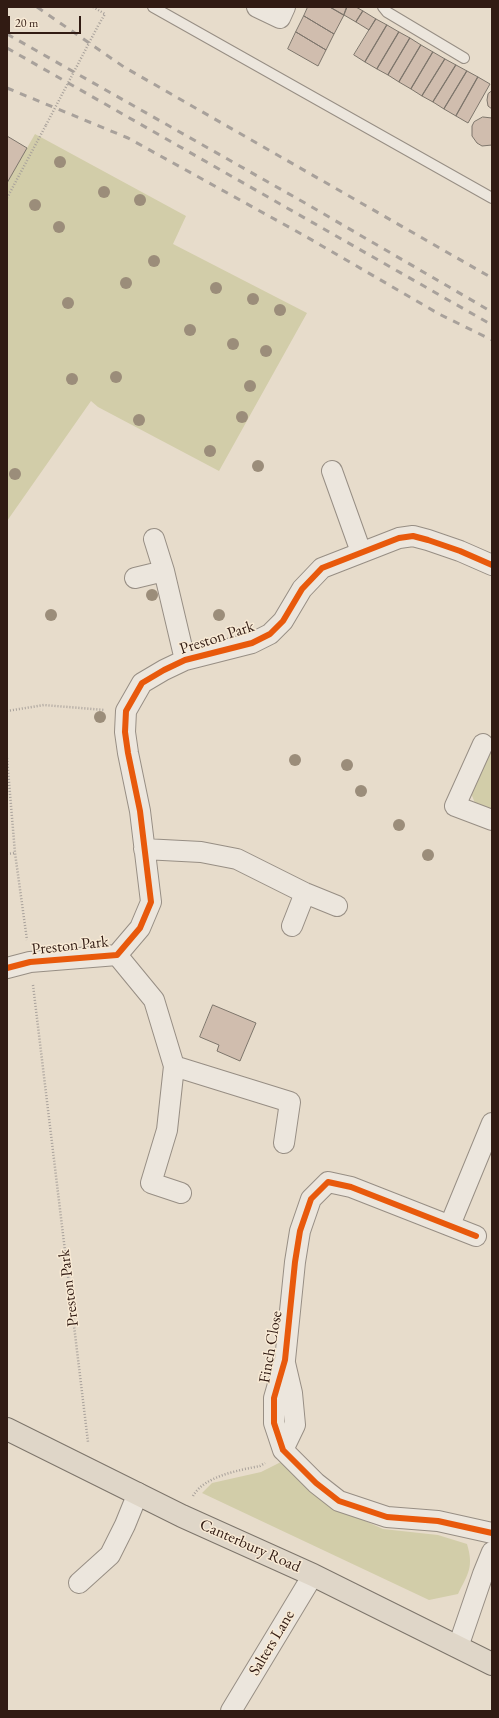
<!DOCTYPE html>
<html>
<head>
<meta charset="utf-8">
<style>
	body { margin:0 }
	#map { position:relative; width:499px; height:1718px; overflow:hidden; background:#e7dccb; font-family:"EB Garamond",serif }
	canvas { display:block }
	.frame { position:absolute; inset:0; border:8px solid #311b13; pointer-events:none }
	.scale { position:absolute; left:8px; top:16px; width:73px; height:18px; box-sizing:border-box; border:2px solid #311b13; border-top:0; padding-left:5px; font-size:12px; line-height:14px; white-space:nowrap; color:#311b13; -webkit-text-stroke:3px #f8ead5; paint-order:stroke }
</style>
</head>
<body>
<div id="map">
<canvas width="499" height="1718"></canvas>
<div class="frame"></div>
<div class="scale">20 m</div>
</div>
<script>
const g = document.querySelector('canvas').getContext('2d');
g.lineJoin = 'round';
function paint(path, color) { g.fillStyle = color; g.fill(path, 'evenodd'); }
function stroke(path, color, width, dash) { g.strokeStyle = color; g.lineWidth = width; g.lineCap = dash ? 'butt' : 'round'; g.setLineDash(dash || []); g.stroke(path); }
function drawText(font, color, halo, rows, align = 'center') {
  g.font = font + ' "EB Garamond",serif'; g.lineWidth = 3; g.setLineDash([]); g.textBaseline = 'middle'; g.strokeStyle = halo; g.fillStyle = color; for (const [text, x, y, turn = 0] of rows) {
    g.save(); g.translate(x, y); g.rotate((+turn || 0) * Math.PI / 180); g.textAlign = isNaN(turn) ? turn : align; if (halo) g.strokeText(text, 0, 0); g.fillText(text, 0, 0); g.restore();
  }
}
const green = new Path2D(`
	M 35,134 L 186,216 L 173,244 L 307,313 L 219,471 L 98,407 L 91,401 L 7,521 L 7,183 Z
	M 491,750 L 492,750 L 492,812 L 476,806 L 471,793 Z
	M 283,1461 L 334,1507 L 383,1529 L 438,1535 L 467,1544 C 474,1567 468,1574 458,1594 L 429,1600 L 202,1493 L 212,1483 L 261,1472 Z`);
const building = new Path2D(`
	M 308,7 L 330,7 L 344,15 L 334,34 L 304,16 Z
	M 330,7 L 347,7 L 344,15 Z
	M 347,7 L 356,7 L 363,11 L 356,22 L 344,15 Z
	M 363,11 L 376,19 L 369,30 L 356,22 Z
	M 304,16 L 334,34 L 326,50 L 296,32 Z
	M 376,19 L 387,25 L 365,62 L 354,55 Z
	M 387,25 L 399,32 L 377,69 L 365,62 Z
	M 296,32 L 326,50 L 318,66 L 288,49 Z
	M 399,32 L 410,38 L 388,75 L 377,69 Z
	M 410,38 L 421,45 L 399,82 L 388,75 Z
	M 421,45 L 433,52 L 411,89 L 399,82 Z
	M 433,52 L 445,59 L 422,96 L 411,89 Z
	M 445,59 L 456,65 L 433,102 L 422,96 Z
	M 456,65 L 467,71 L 444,109 L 433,102 Z
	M 467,71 L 478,77 L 456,116 L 444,109 Z
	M 478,77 L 490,84 L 468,123 L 456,116 Z
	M 492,91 L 492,109 L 488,106 L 487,100 L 488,94 Z
	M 483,117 L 492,118 L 492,145 L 482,146 L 477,143 L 472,136 L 472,126 L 474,122 Z
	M 7,136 L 27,148 L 7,183 Z
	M 213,1005 L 256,1023 L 240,1061 L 217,1051 L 219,1045 L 200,1037 Z`);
const path = new Path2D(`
	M 93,7 L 105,14 L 99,24
	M 7,198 L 46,125
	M 7,711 L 44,705 L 104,710
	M 7,758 L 15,853 L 27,940
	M 7,854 L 15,853
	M 33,985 L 88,1442
	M 193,1496 C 204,1476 240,1470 260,1466 L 265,1463`);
const lane = new Path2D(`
	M 153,7 L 492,198
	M 383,7 L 387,12 L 464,58`);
const street = new Path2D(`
	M 257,7 L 280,18 L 285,7
	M 332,471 L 361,552
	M 154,539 L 164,571 L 185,660
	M 135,578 L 164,571
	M 483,744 L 455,806 L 492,820
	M 144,849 L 201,852 L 237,859 L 305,893 L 337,906
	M 292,926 L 305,893
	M 117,955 L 154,1000 L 174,1066 L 167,1130 L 151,1183 L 181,1193
	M 7,968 L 30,962 L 117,955 L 140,928 L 151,902 L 140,811 L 128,753 L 125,732 L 126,711 L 142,683 L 164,670 L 185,660 L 252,643 L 270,634 L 283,621 L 302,589 L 322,568 L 399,538 L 413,536 L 428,540 L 460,551 L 492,565
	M 174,1066 L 290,1102 L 284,1143
	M 450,1225 L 492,1123
	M 476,1236 L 351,1187 L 328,1182 L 311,1199 L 300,1231 L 295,1262 L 285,1360 L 274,1398 L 274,1423 L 283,1450 L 316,1483 L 339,1501 L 387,1517 L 438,1521 L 492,1533
	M 283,1450 L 295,1425 L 292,1393 L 285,1363
	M 79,1583 L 110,1555 L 125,1525 L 138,1493
	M 458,1647 L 483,1574 L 492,1552
	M 231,1711 L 313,1575`);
const primary = new Path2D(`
	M 7,1429 L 182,1516 L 313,1575 L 492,1664`);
const rail = new Path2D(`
	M 37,7 L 124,67 L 492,278
	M 7,34 L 305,203 L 492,312
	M 7,48 L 492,325
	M 7,88 L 128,138 L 305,236 L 439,314 L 492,340`);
const pathBridge = new Path2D(`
	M 46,125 L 99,24`);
const cycleway = new Path2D(`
	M 7,968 L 30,962 L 117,955 L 140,928 L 151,902 L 140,811 L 128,753 L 125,732 L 126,711 L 142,683 L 164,670 L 185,660 L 252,643 L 270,634 L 283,621 L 302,589 L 322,568 L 399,538 L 413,536 L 428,540 L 460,551 L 492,565
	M 476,1236 L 351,1187 L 328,1182 L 311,1199 L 300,1231 L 295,1262 L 285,1360 L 274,1398 L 274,1423 L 283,1450 L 316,1483 L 339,1501 L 387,1517 L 438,1521 L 492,1533`);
const trees = [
	[60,162],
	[104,192],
	[140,200],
	[35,205],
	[59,227],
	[154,261],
	[126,283],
	[216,288],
	[253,299],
	[68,303],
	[280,310],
	[190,330],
	[233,344],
	[266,351],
	[116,377],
	[72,379],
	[250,386],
	[242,417],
	[139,420],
	[210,451],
	[258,466],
	[15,474],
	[152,595],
	[51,615],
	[219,615],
	[100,717],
	[295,760],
	[347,765],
	[361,791],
	[399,825],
	[428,855]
];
const streetNames = [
	["Preston Park",217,638,-18],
	["Preston Park",70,946,-6],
	["Preston Park",69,1288,-97],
	["Finch Close",271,1347,-80],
	["Canterbury Road",250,1546,24],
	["Salters Lane",272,1643,-59]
];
paint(green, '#d2cda9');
paint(building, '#d0bdae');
stroke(building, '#7d756b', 1);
stroke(lane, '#978e84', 12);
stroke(street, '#978e84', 22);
stroke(primary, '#7d756b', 24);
stroke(path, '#a8a19b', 2.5, [1, 2]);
stroke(lane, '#ece6dd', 10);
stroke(street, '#ece6dd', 20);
stroke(primary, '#dfd6c8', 22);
stroke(rail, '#a8a19b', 3, [7, 7]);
stroke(pathBridge, '#a8a19b', 2.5, [1, 2]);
stroke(cycleway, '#e8590c', 6);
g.fillStyle = '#9b8d7a';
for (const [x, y] of trees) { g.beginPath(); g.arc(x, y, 6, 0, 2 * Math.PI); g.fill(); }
drawText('16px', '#311b13', '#f8ead5', streetNames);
</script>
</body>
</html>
